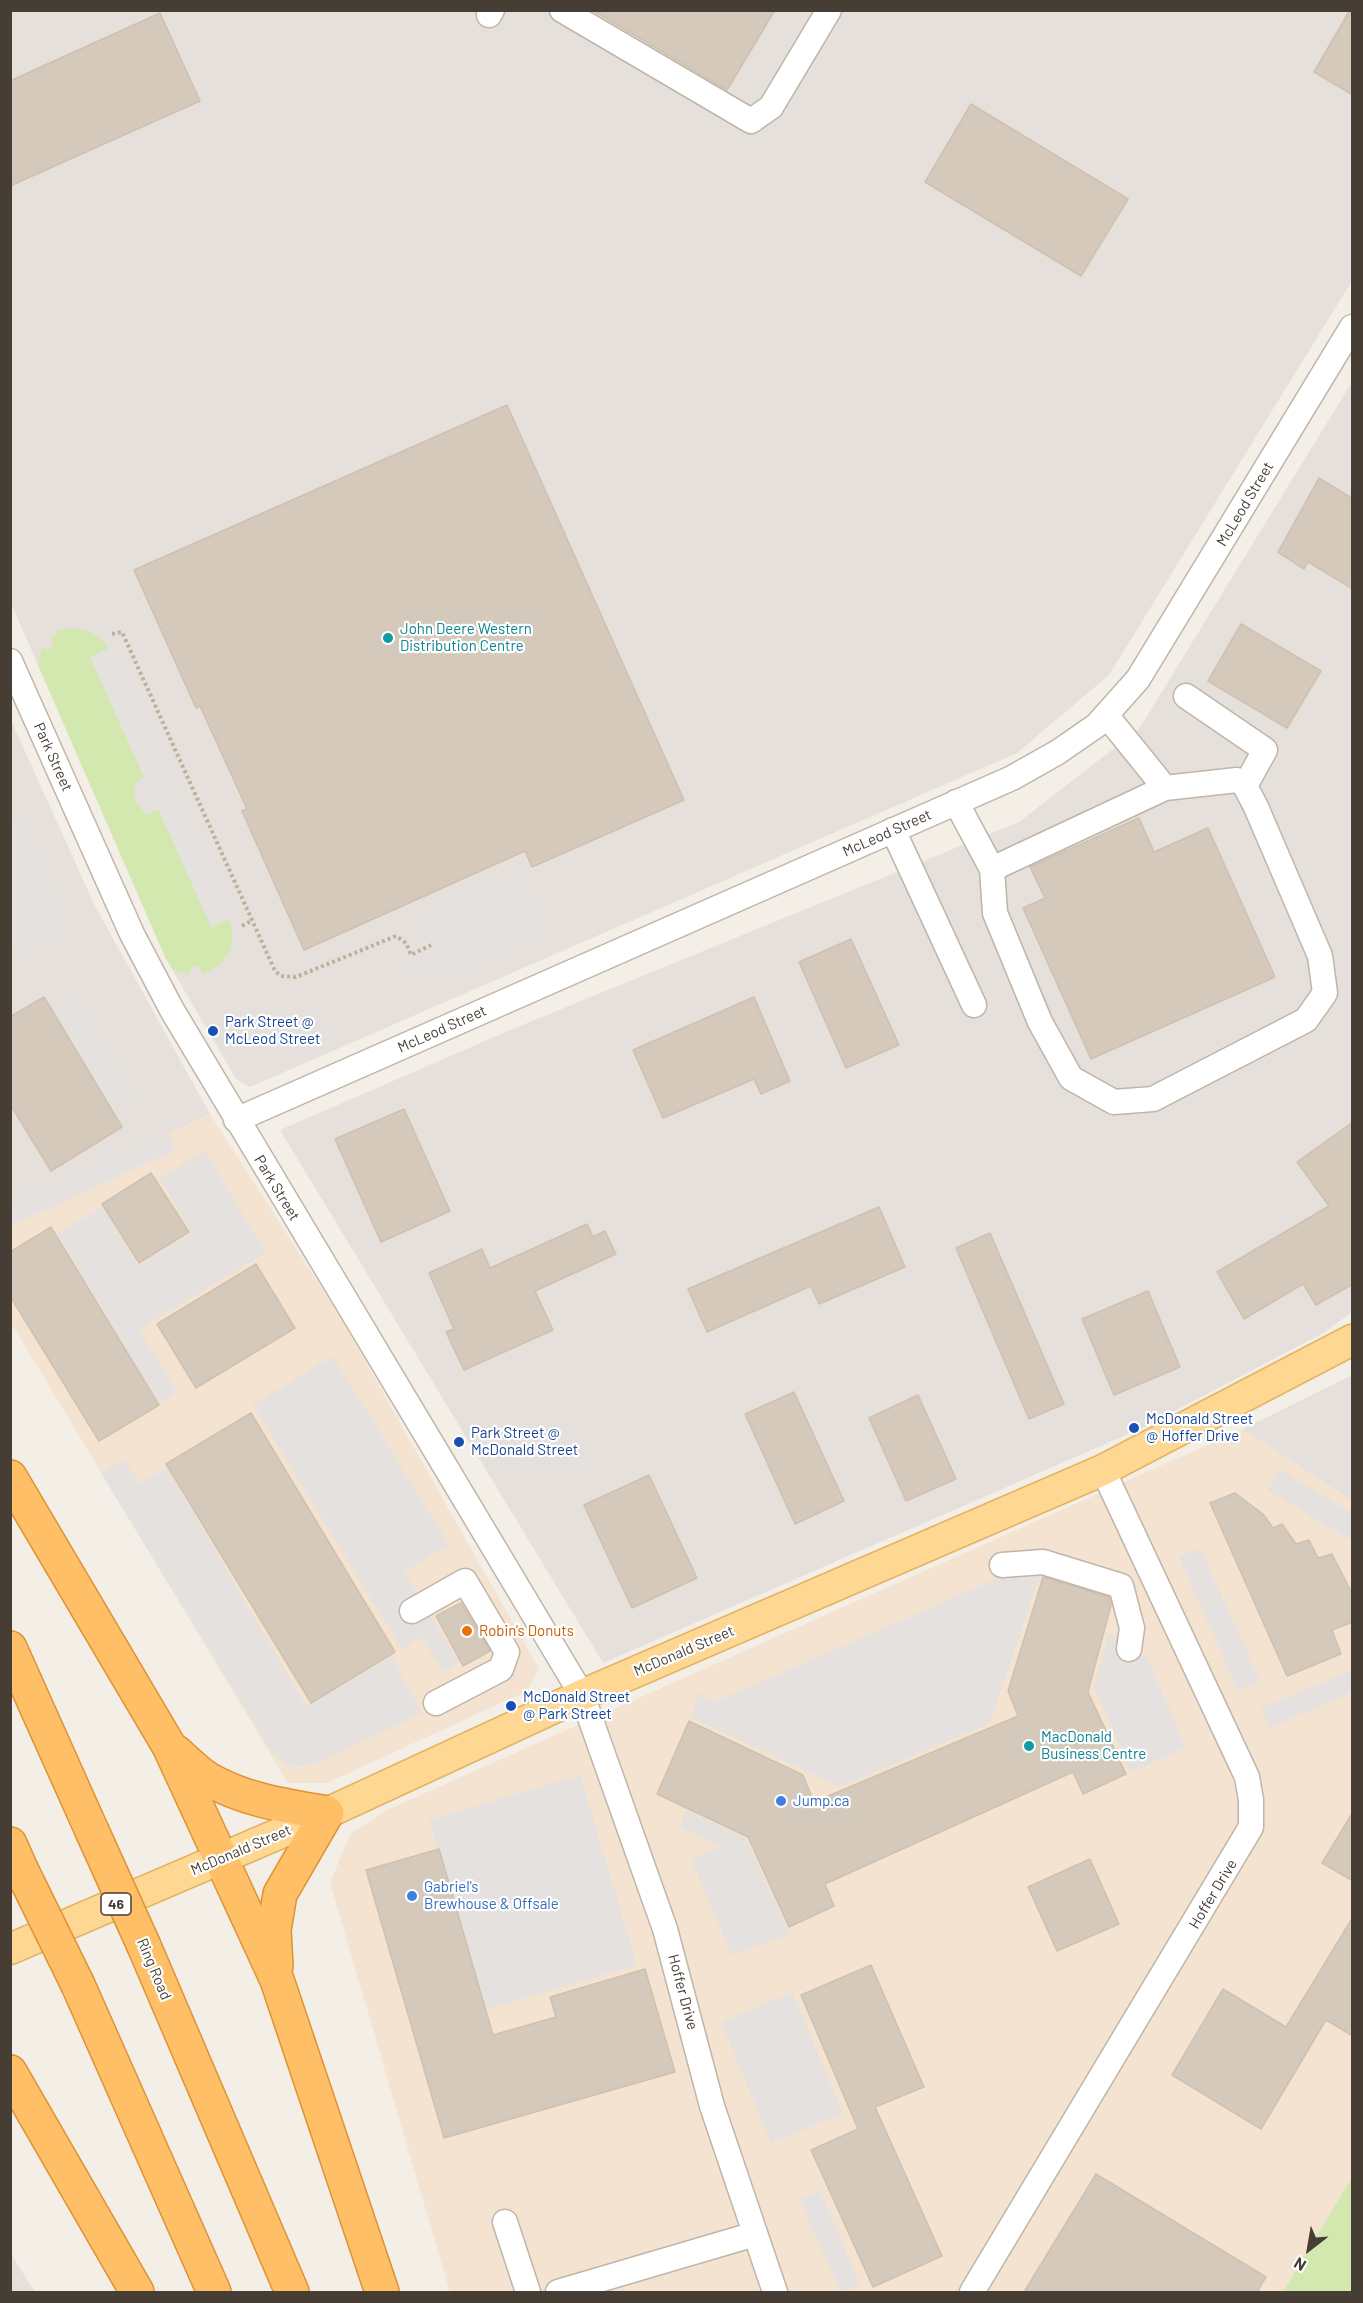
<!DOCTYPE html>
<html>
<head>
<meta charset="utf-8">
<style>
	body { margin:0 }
	#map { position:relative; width:1363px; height:2303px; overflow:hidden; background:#f3eee6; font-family:Barlow,sans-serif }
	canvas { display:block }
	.frame { position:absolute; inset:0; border:12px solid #463e35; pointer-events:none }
	.north { position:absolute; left:1279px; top:2219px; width:60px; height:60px; -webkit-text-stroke:4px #fff; paint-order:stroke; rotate:211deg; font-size:16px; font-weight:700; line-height:24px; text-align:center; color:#463e35 }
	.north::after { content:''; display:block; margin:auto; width:21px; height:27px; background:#463e35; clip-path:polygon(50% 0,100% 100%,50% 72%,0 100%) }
</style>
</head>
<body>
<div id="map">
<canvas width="1363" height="2303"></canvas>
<div class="frame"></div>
<div class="north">N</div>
</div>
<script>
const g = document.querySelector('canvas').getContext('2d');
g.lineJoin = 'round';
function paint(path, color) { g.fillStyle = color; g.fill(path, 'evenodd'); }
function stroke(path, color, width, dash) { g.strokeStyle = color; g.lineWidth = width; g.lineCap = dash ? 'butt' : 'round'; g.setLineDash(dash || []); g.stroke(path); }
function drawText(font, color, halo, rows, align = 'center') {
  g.font = font + ' Barlow,sans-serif'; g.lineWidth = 4.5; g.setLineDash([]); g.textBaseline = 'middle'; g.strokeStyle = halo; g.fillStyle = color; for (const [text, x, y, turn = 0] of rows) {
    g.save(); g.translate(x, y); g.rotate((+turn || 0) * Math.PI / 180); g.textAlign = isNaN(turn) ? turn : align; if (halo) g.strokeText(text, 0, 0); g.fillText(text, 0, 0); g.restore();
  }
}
const commercial = new Path2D(`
	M 210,1114 L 342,1320 L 539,1669 L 527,1691 L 327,1783 L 288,1783 L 11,1323 L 11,1207 Z
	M 1243,1429 L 1352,1501 L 1352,2177 L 1283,2292 L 450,2292 L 330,1883 L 350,1834 L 385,1811 Z`);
const industrial = new Path2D(`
	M 10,11 L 1352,11 L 1352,281 L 1109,675 L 1017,753 L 250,1087 L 236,1079 L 166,959 L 11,603 Z
	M 1352,382 L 1352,1312 L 1325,1332 L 1142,1428 L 603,1663 L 280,1130 L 515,1028 L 1019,822 L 1139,729 Z
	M 10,718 L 94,904 L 210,1114 L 11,1207 Z
	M 1352,1375 L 1352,1501 L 1243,1429 Z
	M 11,2254 L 35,2292 L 11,2292 Z`);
const green = new Path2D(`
	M 72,628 L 90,631 L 107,645 L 107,649 L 91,657 L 144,776 L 135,783 L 135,800 L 146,815 L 159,809 L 211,927 L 228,919 C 240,943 226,966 203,974 L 198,966 L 192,967 L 189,974 L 173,969 L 166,959 L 38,665 L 42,647 L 47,650 L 54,645 L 51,637 L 59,631 Z
	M 1352,2177 L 1352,2292 L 1283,2292 Z`);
const parking = new Path2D(`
	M 114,646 L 234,917 L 211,927 L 90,657 Z
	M 10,810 L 63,926 L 11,949 L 10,947 Z
	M 518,878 L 541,932 L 441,975 L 433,957 L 416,964 L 409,947 L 426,939 L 418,921 Z
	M 70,1001 L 129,1099 L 113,1109 L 54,1010 Z
	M 169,1134 L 176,1150 L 11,1226 L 11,1206 Z
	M 205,1151 L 266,1253 L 139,1329 L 177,1392 L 159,1403 L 57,1233 L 102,1207 L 138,1266 L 192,1233 L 159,1178 Z
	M 333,1356 L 449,1545 L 404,1572 L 459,1662 L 443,1672 L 421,1637 L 402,1649 L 253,1405 Z
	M 125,1459 L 139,1483 L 167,1468 L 306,1706 L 392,1656 L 422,1713 L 312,1765 L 291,1767 L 273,1754 L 101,1473 Z
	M 1280,1469 L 1352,1513 L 1352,1541 L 1268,1490 Z
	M 1200,1548 L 1260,1680 L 1238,1690 L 1179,1557 Z
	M 1021,1568 L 1040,1574 L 990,1723 L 840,1787 L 690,1717 L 700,1693 L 715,1702 Z
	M 1108,1634 L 1125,1640 L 1122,1652 L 1147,1657 L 1186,1748 L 1131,1772 L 1094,1686 Z
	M 1352,1664 L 1352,1692 L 1270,1728 L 1261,1708 L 1348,1672 Z
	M 580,1775 L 637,1965 L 486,2010 L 429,1820 Z
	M 686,1810 L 746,1838 L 790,1934 L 732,1955 L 691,1859 L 721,1847 L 680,1827 Z
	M 792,1992 L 843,2113 L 771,2143 L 721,2022 Z
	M 820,2190 L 860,2285 L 841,2292 L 799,2199 Z`);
const building = new Path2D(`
	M 592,10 L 775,10 L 727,90 Z
	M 1350,10 L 1353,10 L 1353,95 L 1314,72 Z
	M 160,13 L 200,101 L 10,186 L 10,81 Z
	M 971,104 L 1128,199 L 1081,276 L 925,182 Z
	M 507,405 L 684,800 L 532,867 L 525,851 L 304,950 L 242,811 L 247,809 L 200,706 L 196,708 L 134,570 Z
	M 1319,478 L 1353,499 L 1353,589 L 1308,562 L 1304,569 L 1278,552 Z
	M 1241,624 L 1321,671 L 1287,728 L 1208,681 Z
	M 1139,818 L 1154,852 L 1208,828 L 1275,977 L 1091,1059 L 1023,908 L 1045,898 L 1030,867 Z
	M 851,939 L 899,1045 L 846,1068 L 799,962 Z
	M 44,997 L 122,1127 L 51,1171 L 10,1104 L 10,1017 Z
	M 754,997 L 790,1081 L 761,1094 L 754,1079 L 663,1118 L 633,1050 Z
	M 404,1109 L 450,1211 L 381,1242 L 335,1139 Z
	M 1353,1122 L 1353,1284 L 1316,1305 L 1303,1284 L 1244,1319 L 1217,1272 L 1329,1206 L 1297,1162 Z
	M 151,1173 L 189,1232 L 139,1263 L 102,1204 Z
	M 879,1207 L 905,1267 L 819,1304 L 811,1286 L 707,1332 L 688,1289 Z
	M 587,1224 L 593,1237 L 605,1231 L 616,1254 L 535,1291 L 553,1330 L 464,1370 L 446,1332 L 454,1329 L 429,1273 L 482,1249 L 490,1268 Z
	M 51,1227 L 159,1405 L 99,1441 L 10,1296 L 10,1252 Z
	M 990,1233 L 1064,1404 L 1029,1419 L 956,1248 Z
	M 256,1264 L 295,1328 L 196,1388 L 157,1324 Z
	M 1148,1291 L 1180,1367 L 1114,1395 L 1082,1319 Z
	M 794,1392 L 844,1501 L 795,1524 L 745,1414 Z
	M 918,1395 L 956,1479 L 906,1501 L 869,1418 Z
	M 251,1413 L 395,1652 L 311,1703 L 166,1464 Z
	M 649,1475 L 697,1578 L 632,1608 L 584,1505 Z
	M 1235,1493 L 1263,1514 L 1273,1528 L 1282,1524 L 1296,1544 L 1309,1540 L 1318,1558 L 1332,1554 L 1353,1595 L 1353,1622 L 1332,1630 L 1341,1654 L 1287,1676 L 1210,1503 Z
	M 1043,1577 L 1109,1597 L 1111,1605 L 1088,1692 L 1126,1774 L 1083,1794 L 1073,1772 L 825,1884 L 834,1906 L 789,1927 L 748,1837 L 657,1794 L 689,1721 L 803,1775 L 814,1802 L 1018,1716 L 1008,1691 Z
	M 461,1603 L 490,1651 L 463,1666 L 436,1616 Z
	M 1353,1812 L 1353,1881 L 1322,1863 Z
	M 439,1849 L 493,2035 L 556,2017 L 550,1997 L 645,1969 L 675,2072 L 444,2138 L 366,1870 Z
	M 1090,1859 L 1119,1924 L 1057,1951 L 1028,1887 Z
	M 1353,1917 L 1353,2036 L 1326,2020 L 1261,2129 L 1172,2075 L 1223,1989 L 1286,2027 Z
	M 871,1965 L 924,2087 L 875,2107 L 942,2256 L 873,2287 L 811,2150 L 858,2129 L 801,1995 Z
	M 1096,2174 L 1266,2277 L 1257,2292 L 1024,2292 Z`);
const path = new Path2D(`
	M 112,634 L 122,632 L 275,971 L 281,976 L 296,977 L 396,936 L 406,943 L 411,955 L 431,945
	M 242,926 L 251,921`);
const minor = new Path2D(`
	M 562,10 L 751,121 L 771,107 L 829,10
	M 489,15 L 492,10
	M 10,661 L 132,934 L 172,1010 L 582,1695 L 665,1929 L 712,2106 L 775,2292
	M 1186,696 L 1265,750 L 1245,786
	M 956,802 L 992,869 L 1165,788 L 1106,715
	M 893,830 L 974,1005
	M 992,869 L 995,913 L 1040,1022 L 1071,1078 L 1114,1102 L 1153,1099 L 1306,1020 L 1325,993 L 1320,956 L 1256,807 L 1244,784 L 1237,780 L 1165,788
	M 236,1120 L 1012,778 L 1058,752 L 1097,725 L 1138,679 L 1352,327
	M 1002,1565 L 1043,1562 L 1121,1586 L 1132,1628 L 1129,1649
	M 412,1611 L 465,1581 L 507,1652 L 501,1669 L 436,1703
	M 505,2222 L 528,2292
	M 558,2292 L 755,2234
	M 972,2292 L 1251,1827 L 1251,1800 L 1247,1777 L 1103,1470`);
const major = new Path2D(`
	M 10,1949 L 327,1813 L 582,1695 L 1103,1470 L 1352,1340`);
const highway = new Path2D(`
	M 10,1477 L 169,1746 L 277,1980 L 382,2292
	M 10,1648 L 92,1831
	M 176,1752 C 186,1761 197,1772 208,1779 C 244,1800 286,1806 327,1813 L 280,1894 L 274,1930 L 276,1966
	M 10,1844 L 21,1869
	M 144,1946 L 292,2292
	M 78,1985 L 214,2292
	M 10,2072 L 137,2292`);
const highwayBridge = new Path2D(`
	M 92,1831 L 144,1946
	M 21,1869 L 78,1985`);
const markers = [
	[388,638,6,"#0f9aa8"],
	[213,1031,6,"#1a4fb4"],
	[1134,1428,6,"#1a4fb4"],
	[459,1442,6,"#1a4fb4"],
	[467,1631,6,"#e8710a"],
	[511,1706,6,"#1a4fb4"],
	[1029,1746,6,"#0f9aa8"],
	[781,1801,6,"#3f7fe0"],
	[412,1896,6,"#3f7fe0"]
];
const shields = [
	[116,1904,30]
];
const shieldNames = [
	["46",116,1904]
];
const streetNames = [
	["McLeod Street",1245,504,-59],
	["Park Street",53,757,66],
	["McLeod Street",887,833,-24],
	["McLeod Street",442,1029,-24],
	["Park Street",277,1188,59],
	["McDonald Street",684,1651,-23],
	["McDonald Street",241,1850,-23],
	["Hoffer Drive",1213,1894,-59],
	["Ring Road",154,1969,67],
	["Hoffer Drive",683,1992,75]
];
const cultureNames = [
	["John Deere Western",400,629],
	["Distribution Centre",400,646],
	["MacDonald",1041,1737],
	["Business Centre",1041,1754]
];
const transitNames = [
	["Park Street @",225,1022],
	["McLeod Street",225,1039],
	["McDonald Street",1146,1419],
	["@ Hoffer Drive",1146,1436],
	["Park Street @",471,1433],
	["McDonald Street",471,1450],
	["McDonald Street",523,1697],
	["@ Park Street",523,1714]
];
const foodNames = [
	["Robin's Donuts",479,1631]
];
const shopNames = [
	["Jump.ca",793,1801],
	["Gabriel's",424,1887],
	["Brewhouse & Offsale",424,1904]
];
paint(commercial, '#f5e3d1');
paint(industrial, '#e5e0db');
paint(green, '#d2e8ae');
paint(parking, '#e4e1de');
paint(building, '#d5c9bb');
stroke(building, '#d0c0ae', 1.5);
stroke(minor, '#bfb5a8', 27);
stroke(major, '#e4b363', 33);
stroke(highway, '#de9235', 36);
stroke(path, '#c0b09a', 4, [3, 3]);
stroke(minor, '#fff', 24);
stroke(major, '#fed793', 30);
stroke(highway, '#febf66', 33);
stroke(highwayBridge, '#de9235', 36, []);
stroke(highwayBridge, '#febf66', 33);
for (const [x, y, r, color] of markers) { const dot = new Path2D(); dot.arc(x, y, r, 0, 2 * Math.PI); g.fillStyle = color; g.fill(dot); stroke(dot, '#fff', 2); }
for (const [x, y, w] of shields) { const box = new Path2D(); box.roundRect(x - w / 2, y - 11, w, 22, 4.5); g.fillStyle = '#fff'; g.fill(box); stroke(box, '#463e35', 1.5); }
drawText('bold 14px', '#463e35', null, shieldNames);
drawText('15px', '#463e35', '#fff', streetNames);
drawText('15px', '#0d838f', '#fff', cultureNames, 'left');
drawText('15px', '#164399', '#fff', transitNames, 'left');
drawText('15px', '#c56008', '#fff', foodNames, 'left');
drawText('15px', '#366cbe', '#fff', shopNames, 'left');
</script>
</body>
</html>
